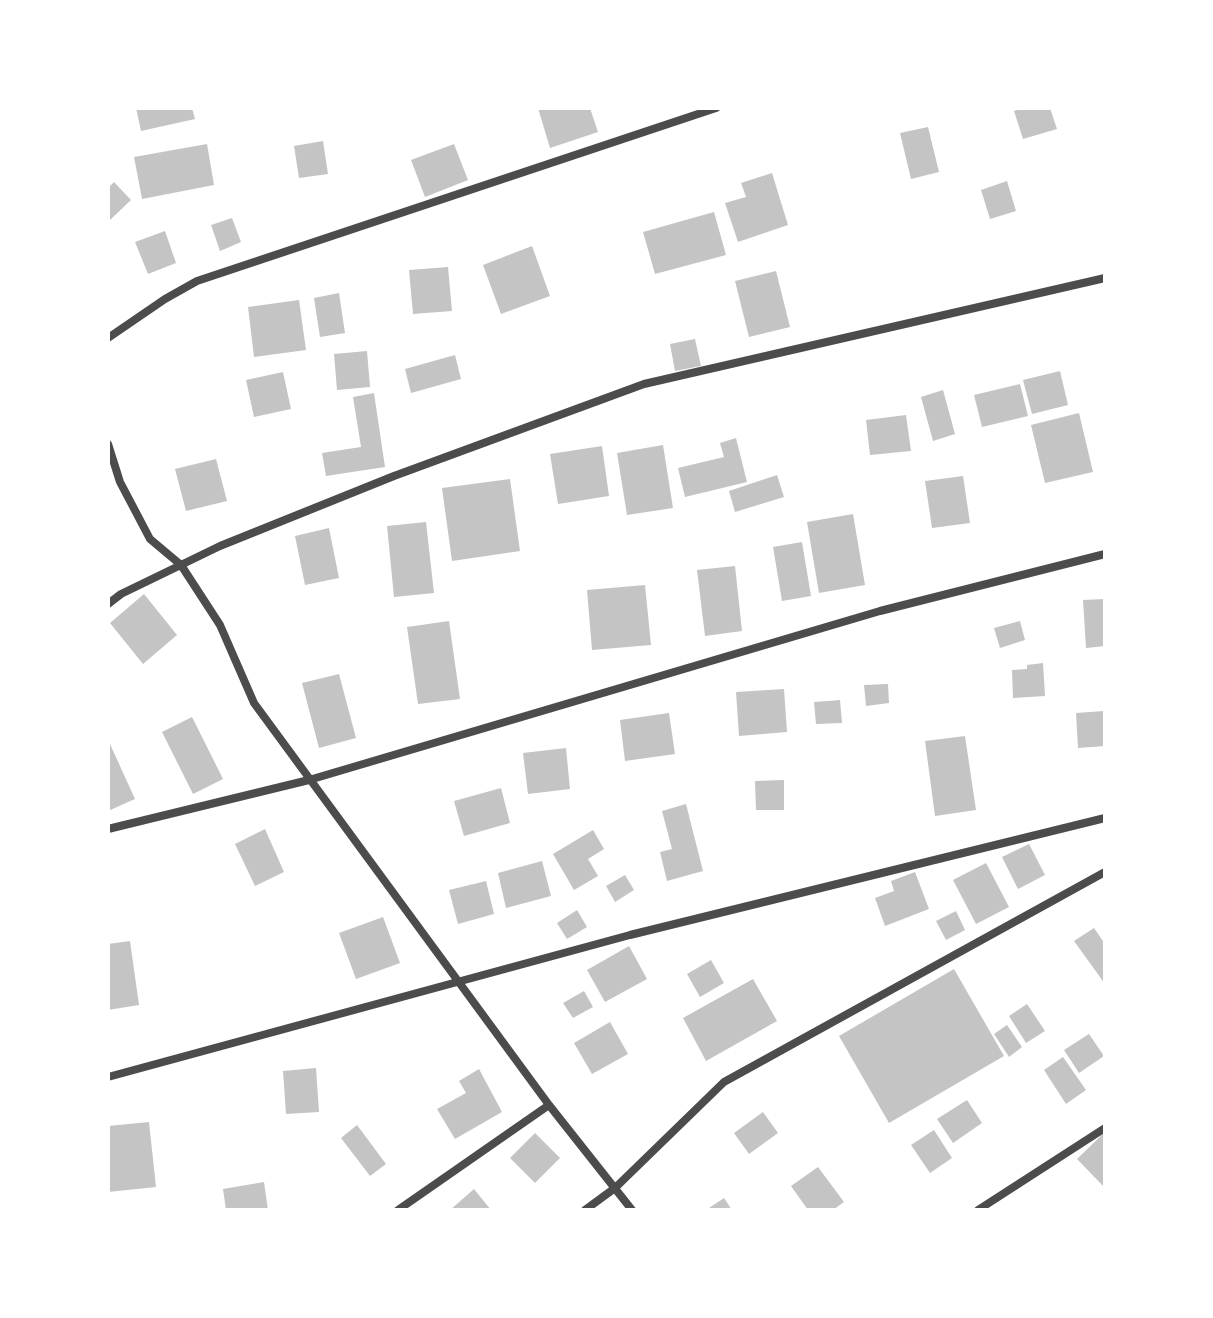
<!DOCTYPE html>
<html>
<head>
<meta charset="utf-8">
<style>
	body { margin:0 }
	#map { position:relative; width:1213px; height:1318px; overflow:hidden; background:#fff; font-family:"PT Sans",sans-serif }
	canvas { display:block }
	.frame { position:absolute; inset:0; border:110px solid #fff; pointer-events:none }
</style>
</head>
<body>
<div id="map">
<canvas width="1213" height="1318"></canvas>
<div class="frame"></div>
</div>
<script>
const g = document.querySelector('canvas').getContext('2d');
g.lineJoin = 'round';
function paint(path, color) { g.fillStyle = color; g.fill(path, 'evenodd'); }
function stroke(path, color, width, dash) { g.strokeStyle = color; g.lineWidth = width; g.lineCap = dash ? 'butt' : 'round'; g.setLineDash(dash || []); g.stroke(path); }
const building = new Path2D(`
	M 136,108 L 192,108 L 195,119 L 141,131 Z
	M 538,108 L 590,108 L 598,132 L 550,148 Z
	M 1022,108 L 1050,108 L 1057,129 L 1023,139 L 1014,111 Z
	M 928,127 L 939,172 L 911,179 L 900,133 Z
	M 323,141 L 328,174 L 299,178 L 294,146 Z
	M 207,144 L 214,185 L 142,199 L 134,157 Z
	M 454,144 L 468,180 L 425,197 L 411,160 Z
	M 772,173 L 788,225 L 738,242 L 725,203 L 746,197 L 741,183 Z
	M 1007,181 L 1016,211 L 990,219 L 981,190 Z
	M 114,182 L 131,200 L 110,220 L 108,188 Z
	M 714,212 L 726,255 L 655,274 L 643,232 Z
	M 232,218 L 241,242 L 220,251 L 211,225 Z
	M 165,231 L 176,263 L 148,274 L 135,242 Z
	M 532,246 L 550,296 L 501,314 L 483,265 Z
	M 448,267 L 452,311 L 413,314 L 409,270 Z
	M 776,271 L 790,327 L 749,337 L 735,281 Z
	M 339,293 L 345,333 L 320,337 L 314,298 Z
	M 299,300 L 306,350 L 254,357 L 248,307 Z
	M 695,339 L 701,366 L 675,371 L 670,344 Z
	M 367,351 L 370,387 L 337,390 L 334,354 Z
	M 455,355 L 461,379 L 411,393 L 405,369 Z
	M 1060,371 L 1068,405 L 1032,414 L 1023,380 Z
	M 283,372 L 291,409 L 254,417 L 246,380 Z
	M 1020,384 L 1028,416 L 982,427 L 974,395 Z
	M 943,390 L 955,434 L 933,441 L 921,397 Z
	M 374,393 L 385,467 L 326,476 L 322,453 L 361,447 L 353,397 Z
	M 1079,413 L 1093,472 L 1045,483 L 1031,425 Z
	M 906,415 L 911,451 L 870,455 L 866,420 Z
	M 736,438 L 747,482 L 685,497 L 678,468 L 724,457 L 720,443 Z
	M 663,445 L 673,508 L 627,515 L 617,453 Z
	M 602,446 L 609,496 L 558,504 L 550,454 Z
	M 216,459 L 227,501 L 186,511 L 175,469 Z
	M 777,475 L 784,497 L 735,512 L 729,491 Z
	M 963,476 L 970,523 L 932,528 L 925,481 Z
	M 510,479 L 520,551 L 452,561 L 442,488 Z
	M 853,514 L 865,585 L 819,593 L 807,522 Z
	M 426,522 L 434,593 L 394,597 L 387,526 Z
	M 329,528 L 339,578 L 305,585 L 295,536 Z
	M 802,542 L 811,596 L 782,601 L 773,547 Z
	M 735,566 L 742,631 L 705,636 L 697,570 Z
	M 645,585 L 651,645 L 592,650 L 587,590 Z
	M 144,594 L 177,635 L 143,664 L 110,623 Z
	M 1105,599 L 1105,646 L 1086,648 L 1083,600 Z
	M 449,621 L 460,699 L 418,704 L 407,627 Z
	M 1020,621 L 1025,640 L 1000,648 L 994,628 Z
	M 1043,663 L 1045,696 L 1013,698 L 1012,670 L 1027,669 L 1027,665 Z
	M 339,674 L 356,738 L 319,748 L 302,683 Z
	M 888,684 L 889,703 L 866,706 L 864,685 Z
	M 784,689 L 787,732 L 739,736 L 736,692 Z
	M 840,700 L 842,723 L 816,724 L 814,702 Z
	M 1104,711 L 1105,746 L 1078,748 L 1076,713 Z
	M 669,713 L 675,754 L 625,761 L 620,720 Z
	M 192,717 L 223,779 L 193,794 L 162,732 Z
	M 965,736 L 976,810 L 935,816 L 925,741 Z
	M 110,744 L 135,799 L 108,811 L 108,745 Z
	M 566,748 L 570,789 L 528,794 L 523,753 Z
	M 784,780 L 784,810 L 756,810 L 755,781 Z
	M 501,788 L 510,823 L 464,836 L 454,801 Z
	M 686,804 L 703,871 L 667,881 L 660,852 L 672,849 L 662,811 Z
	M 265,829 L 284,872 L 255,886 L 235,844 Z
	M 593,830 L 604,849 L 588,859 L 598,876 L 574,890 L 553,854 Z
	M 1029,844 L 1045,875 L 1018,889 L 1002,857 Z
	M 542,861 L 551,896 L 506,908 L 498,873 Z
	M 986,863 L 1009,907 L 976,924 L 953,880 Z
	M 915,872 L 929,909 L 885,926 L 875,898 L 894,891 L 891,881 Z
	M 625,875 L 634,890 L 615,902 L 606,886 Z
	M 486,881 L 494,914 L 458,924 L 449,890 Z
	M 577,910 L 587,927 L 567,939 L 557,923 Z
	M 956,911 L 965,930 L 946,940 L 936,921 Z
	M 383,917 L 400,963 L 356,979 L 339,933 Z
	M 1094,928 L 1105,944 L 1105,984 L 1074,941 Z
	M 130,941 L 139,1005 L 108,1010 L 108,944 Z
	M 629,946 L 647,979 L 605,1002 L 587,970 Z
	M 711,960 L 724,983 L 700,997 L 687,974 Z
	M 954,969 L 1004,1056 L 889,1123 L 839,1036 Z
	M 753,979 L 777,1021 L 706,1061 L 683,1018 Z
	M 584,991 L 593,1007 L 573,1018 L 563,1003 Z
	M 1027,1004 L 1045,1031 L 1026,1043 L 1009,1016 Z
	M 610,1022 L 628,1054 L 592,1074 L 574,1043 Z
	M 1007,1025 L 1022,1047 L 1009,1057 L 994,1034 Z
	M 1089,1034 L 1104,1056 L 1079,1073 L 1064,1050 Z
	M 1063,1057 L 1086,1090 L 1066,1104 L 1044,1070 Z
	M 316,1068 L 319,1112 L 286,1114 L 283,1071 Z
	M 479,1069 L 502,1112 L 455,1139 L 437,1109 L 466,1093 L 459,1081 Z
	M 967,1100 L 982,1123 L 953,1143 L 937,1119 Z
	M 763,1112 L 778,1133 L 749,1154 L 734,1133 Z
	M 149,1122 L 156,1187 L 108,1192 L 108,1126 Z
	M 357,1125 L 386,1164 L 370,1176 L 341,1138 Z
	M 934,1130 L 952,1158 L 930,1173 L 911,1145 Z
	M 1105,1132 L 1105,1188 L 1077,1159 Z
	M 535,1133 L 560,1158 L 535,1183 L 510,1158 Z
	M 818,1167 L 844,1202 L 833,1210 L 808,1210 L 791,1186 Z
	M 264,1182 L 268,1210 L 226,1210 L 223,1189 Z
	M 474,1189 L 491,1210 L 450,1210 Z
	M 724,1198 L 732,1210 L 706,1210 Z`);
const minor = new Path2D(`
	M 108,338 L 165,299 L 197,281 L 716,108
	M 108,444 L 120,482 L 150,539 L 181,565 L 220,625 L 254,703 L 549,1105 L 632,1210
	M 108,604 L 121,594 L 220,546 L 394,476 L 644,384 L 1105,278
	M 108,829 L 309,780 L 880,611 L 1105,554
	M 108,1077 L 630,935 L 1105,818
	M 398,1210 L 549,1105
	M 585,1210 L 615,1188 L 724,1082 L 1105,872
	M 978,1210 L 1105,1128`);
paint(building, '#c4c4c4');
stroke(minor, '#4c4c4c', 8);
</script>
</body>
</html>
